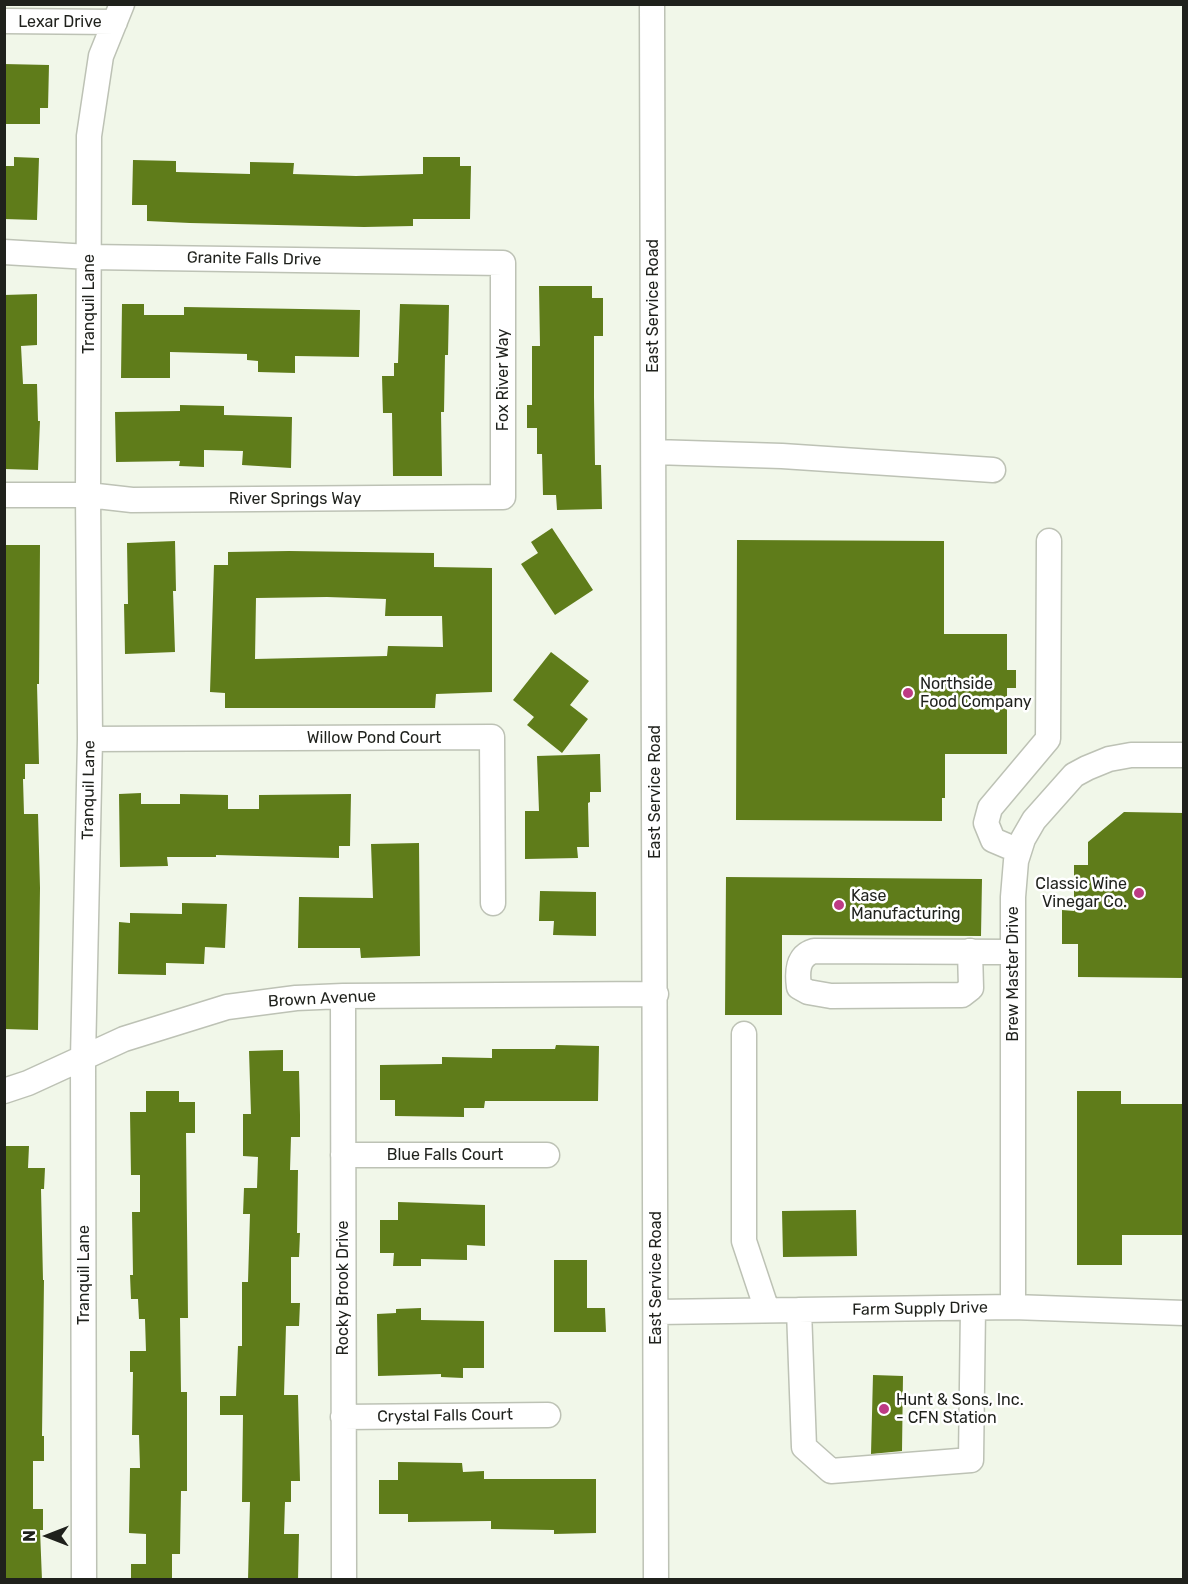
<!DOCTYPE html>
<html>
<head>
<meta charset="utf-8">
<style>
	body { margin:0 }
	#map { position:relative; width:1188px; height:1584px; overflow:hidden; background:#f1f7e9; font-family:Rubik,sans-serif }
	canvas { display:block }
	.frame { position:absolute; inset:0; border:6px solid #1f211c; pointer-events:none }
	.north { position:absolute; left:18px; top:1506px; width:60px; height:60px; -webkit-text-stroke:4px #fff; paint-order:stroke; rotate:270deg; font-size:16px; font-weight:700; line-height:24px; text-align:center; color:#1f211c }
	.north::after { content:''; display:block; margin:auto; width:21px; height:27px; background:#1f211c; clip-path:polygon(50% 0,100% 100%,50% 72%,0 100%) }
</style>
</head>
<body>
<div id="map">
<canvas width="1188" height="1584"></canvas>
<div class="frame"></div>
<div class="north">N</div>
</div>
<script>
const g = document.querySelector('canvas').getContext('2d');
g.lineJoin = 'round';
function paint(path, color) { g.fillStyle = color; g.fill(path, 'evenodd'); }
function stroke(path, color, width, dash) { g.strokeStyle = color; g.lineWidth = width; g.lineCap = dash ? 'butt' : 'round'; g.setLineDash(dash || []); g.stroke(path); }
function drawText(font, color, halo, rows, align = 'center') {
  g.font = font + ' Rubik,sans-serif'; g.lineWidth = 5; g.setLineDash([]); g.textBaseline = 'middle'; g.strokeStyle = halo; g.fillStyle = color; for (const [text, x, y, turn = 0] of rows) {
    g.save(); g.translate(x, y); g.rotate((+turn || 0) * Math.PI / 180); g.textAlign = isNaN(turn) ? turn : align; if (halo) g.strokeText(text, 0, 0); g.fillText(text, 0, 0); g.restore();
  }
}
const building = new Path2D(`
	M 4,64 L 49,65 L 48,108 L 40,108 L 40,124 L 4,124 Z
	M 14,157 L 39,158 L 37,220 L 4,219 L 4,166 L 14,166 Z
	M 423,157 L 460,157 L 460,166 L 471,166 L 470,219 L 413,219 L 413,226 L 364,227 L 190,223 L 147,221 L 147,205 L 132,205 L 133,160 L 176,161 L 176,172 L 250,174 L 250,162 L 294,163 L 293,174 L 356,176 L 423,174 Z
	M 539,286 L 592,286 L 592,298 L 603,298 L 603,336 L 594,336 L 594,397 L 595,465 L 601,465 L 602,509 L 557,510 L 556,495 L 543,495 L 542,454 L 537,454 L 537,428 L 527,428 L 527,405 L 532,405 L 532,346 L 540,346 Z
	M 37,294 L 37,345 L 21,346 L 23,384 L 37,384 L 38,421 L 40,421 L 38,470 L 4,469 L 4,295 Z
	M 122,304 L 144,304 L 144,315 L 184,315 L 184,307 L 360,310 L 359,357 L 295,356 L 295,373 L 258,372 L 258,361 L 247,360 L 247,354 L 170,352 L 170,378 L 121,378 Z
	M 400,304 L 449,305 L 448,355 L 445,355 L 444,412 L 441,412 L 442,476 L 393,476 L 392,413 L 383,413 L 382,376 L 394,376 L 394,363 L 398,363 Z
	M 180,405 L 224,406 L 224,415 L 292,417 L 291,468 L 242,465 L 243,451 L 204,450 L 204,467 L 179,466 L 180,461 L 116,462 L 115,412 L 180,411 Z
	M 552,528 L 593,590 L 555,615 L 521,564 L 538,553 L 531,542 Z
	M 737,540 L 944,541 L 944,634 L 1007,634 L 1007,670 L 1016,670 L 1016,688 L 1007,688 L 1007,754 L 945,754 L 945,798 L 942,798 L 942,821 L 736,820 Z
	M 175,541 L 176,591 L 173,591 L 175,652 L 125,654 L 124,604 L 128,604 L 127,543 Z
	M 4,545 L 40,545 L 39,684 L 37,684 L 39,764 L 25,764 L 25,779 L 23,779 L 24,814 L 38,814 L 40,888 L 38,1030 L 4,1029 Z
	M 289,551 L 434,553 L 434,567 L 492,568 L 492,692 L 436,694 L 435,708 L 225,708 L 225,693 L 210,692 L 214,565 L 228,565 L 228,552 ZM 327,597 L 386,599 L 385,616 L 442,616 L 443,647 L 388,646 L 387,656 L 255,659 L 256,598 Z
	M 551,652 L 589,681 L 570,705 L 588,719 L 562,753 L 527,725 L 534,717 L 513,700 Z
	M 600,754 L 601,792 L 590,792 L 590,802 L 588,803 L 589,847 L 577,847 L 578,858 L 525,859 L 525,811 L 539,811 L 537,756 Z
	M 141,793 L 141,804 L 180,804 L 180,794 L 228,795 L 228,809 L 259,809 L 259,795 L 351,794 L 350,846 L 339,846 L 339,858 L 216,855 L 216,857 L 167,857 L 168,866 L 120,867 L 119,794 Z
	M 1124,812 L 1184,813 L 1184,978 L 1078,977 L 1078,944 L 1062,944 L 1062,910 L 1074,911 L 1074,865 L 1088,865 L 1088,842 Z
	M 419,843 L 420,956 L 361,958 L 360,948 L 298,948 L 299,897 L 373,898 L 371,844 Z
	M 726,877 L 982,879 L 981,936 L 782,935 L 782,1015 L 725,1015 Z
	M 540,891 L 596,892 L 596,936 L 553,935 L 554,921 L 539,921 Z
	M 182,903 L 227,904 L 225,948 L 205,947 L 204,964 L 166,963 L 166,975 L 118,974 L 119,922 L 130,923 L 130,913 L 182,914 Z
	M 556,1045 L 599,1046 L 598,1101 L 485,1101 L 484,1108 L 464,1108 L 464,1117 L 395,1116 L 395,1100 L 380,1100 L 380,1065 L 442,1064 L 442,1057 L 492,1058 L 492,1049 L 555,1049 Z
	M 283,1050 L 283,1071 L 299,1071 L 300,1115 L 300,1137 L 291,1137 L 290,1170 L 298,1170 L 297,1233 L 300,1233 L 299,1257 L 291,1257 L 291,1303 L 300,1303 L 299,1326 L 286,1326 L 284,1395 L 298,1395 L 300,1481 L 291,1481 L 291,1502 L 285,1502 L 284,1534 L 299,1534 L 298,1580 L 248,1580 L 250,1502 L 242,1502 L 243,1415 L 220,1415 L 220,1396 L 236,1396 L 238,1346 L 242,1346 L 242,1282 L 248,1282 L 250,1214 L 243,1214 L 244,1188 L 257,1188 L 258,1157 L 243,1156 L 243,1114 L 251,1114 L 249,1051 Z
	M 146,1091 L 179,1091 L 179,1102 L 195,1102 L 195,1133 L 186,1133 L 188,1318 L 180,1318 L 181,1392 L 187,1392 L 187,1491 L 181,1491 L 180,1554 L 172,1554 L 172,1580 L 131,1580 L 131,1564 L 146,1564 L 146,1534 L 129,1533 L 130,1468 L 140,1468 L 139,1435 L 132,1435 L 133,1372 L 130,1372 L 130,1351 L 146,1351 L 145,1319 L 139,1319 L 138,1299 L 131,1299 L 130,1275 L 133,1275 L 132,1212 L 140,1212 L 140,1175 L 131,1175 L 130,1112 L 146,1112 Z
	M 1077,1091 L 1121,1091 L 1121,1104 L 1184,1104 L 1184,1235 L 1122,1235 L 1122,1265 L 1077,1265 Z
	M 4,1146 L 29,1146 L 28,1168 L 45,1168 L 44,1189 L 41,1189 L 43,1280 L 44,1280 L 42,1436 L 44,1436 L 44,1461 L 33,1461 L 33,1509 L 43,1509 L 43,1530 L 40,1530 L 42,1580 L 4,1580 Z
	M 398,1202 L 485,1205 L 485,1246 L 467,1245 L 467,1260 L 421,1259 L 421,1266 L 393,1266 L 394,1253 L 380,1253 L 380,1220 L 398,1220 Z
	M 856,1210 L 857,1256 L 783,1257 L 782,1211 Z
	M 554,1260 L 587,1260 L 587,1308 L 605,1308 L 606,1332 L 554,1332 Z
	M 421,1308 L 421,1320 L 484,1321 L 484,1368 L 463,1368 L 463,1378 L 441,1377 L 441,1374 L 378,1376 L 377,1314 L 396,1313 L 396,1309 Z
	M 873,1375 L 903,1376 L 902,1451 L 871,1454 Z
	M 398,1462 L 462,1463 L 463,1472 L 484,1471 L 484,1479 L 596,1479 L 596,1533 L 554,1534 L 554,1530 L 491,1529 L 491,1521 L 408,1522 L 408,1514 L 379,1514 L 379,1480 L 398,1480 Z`);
const minor = new Path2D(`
	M 652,4 L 656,1580
	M 4,21 L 115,22
	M 4,252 L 89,257 L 503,263 L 503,497 L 132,500 L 88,495 L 4,495
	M 654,452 L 782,456 L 993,470
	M 90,739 L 492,737 L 493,903
	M 1019,851 L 993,840 L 986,823 L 990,808 L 1048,739 L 1049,541
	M 970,951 L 971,988 L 962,995 L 831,996 L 808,992 L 799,987 C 797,972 797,956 814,951 L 1013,952
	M 343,996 L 344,1580
	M 744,1034 L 744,1241 L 767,1310
	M 4,1091 L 28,1083 L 124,1039 L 227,1007 L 296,998 L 343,996 L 656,994
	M 343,1155 L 547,1155
	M 1013,1307 L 1013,897 L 1016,861 L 1023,839 L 1034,820 L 1074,775 L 1087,768 L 1109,759 L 1131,755 L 1184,755
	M 799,1310 L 804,1447 L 831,1471 L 971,1460 L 973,1308
	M 656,1312 L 1013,1307 L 1184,1313
	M 343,1417 L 548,1415
	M 84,1580 L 83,1058 L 90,739 L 88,495 L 89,136 L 101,56 L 122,4`);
const markers = [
	[908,693,6,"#bd3b84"],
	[1139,893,6,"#bd3b84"],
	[839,905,6,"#bd3b84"],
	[884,1409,6,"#bd3b84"]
];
const streetNames = [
	["Lexar Drive",60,22],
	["Granite Falls Drive",254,259,1],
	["Tranquil Lane",89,304,-90],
	["East Service Road",653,306,-90],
	["Fox River Way",503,380,-90],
	["River Springs Way",295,499],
	["Willow Pond Court",374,738],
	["Tranquil Lane",89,790,-89],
	["East Service Road",655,792,-90],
	["Brew Master Drive",1013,974,-90],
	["Brown Avenue",322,999,-3],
	["Blue Falls Court",445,1155],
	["Tranquil Lane",84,1275,-90],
	["East Service Road",656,1278,-90],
	["Rocky Brook Drive",343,1288,-90],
	["Farm Supply Drive",920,1309,-1],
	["Crystal Falls Court",445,1416,-1]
];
const poiNames = [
	["Northside",920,684],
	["Food Company",920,702],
	["Classic Wine",1127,884,"right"],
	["Vinegar Co.",1127,902,"right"],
	["Kase",851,896],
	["Manufacturing",851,914],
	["Hunt & Sons, Inc.",896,1400],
	["- CFN Station",896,1418]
];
paint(building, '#5f7c1a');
stroke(minor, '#bdc2b5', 27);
stroke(minor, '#fff', 24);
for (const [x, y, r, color] of markers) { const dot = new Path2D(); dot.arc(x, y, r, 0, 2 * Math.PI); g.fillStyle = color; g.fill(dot); stroke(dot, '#fff', 2); }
drawText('16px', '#1f211c', '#fff', streetNames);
drawText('16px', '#1f211c', '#fff', poiNames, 'left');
</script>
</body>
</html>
